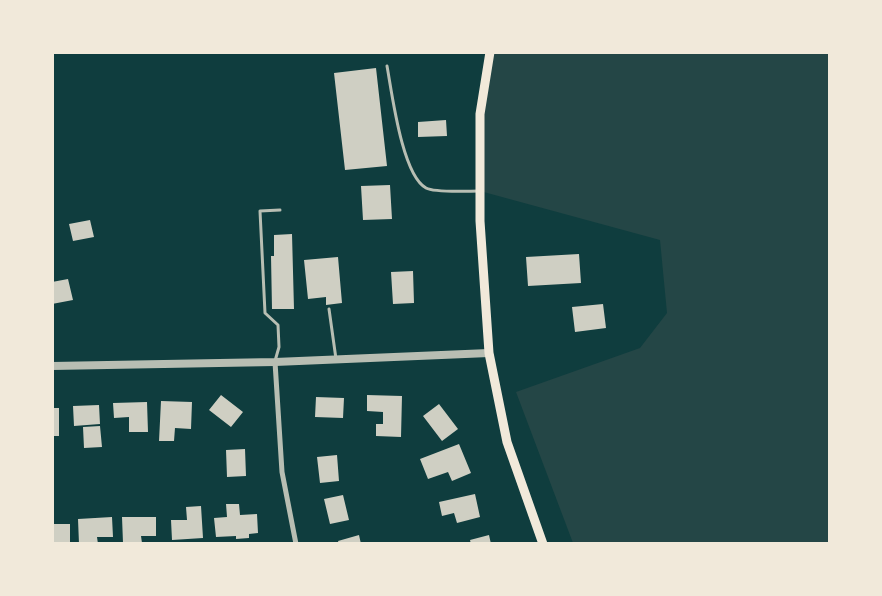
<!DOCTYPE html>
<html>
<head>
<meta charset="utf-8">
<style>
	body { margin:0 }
	#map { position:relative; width:882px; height:596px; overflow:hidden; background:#0f3d3e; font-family:"Public Sans",sans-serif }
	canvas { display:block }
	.frame { position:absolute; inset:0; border:54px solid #f1e9da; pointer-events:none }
</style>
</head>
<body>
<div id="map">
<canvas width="882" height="596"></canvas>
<div class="frame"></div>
</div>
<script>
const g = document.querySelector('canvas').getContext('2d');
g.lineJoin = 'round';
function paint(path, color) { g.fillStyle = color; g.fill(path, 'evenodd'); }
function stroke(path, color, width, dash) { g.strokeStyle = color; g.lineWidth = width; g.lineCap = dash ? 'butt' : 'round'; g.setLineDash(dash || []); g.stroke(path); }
const green = new Path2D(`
	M 490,53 L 829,53 L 829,543 L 573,543 L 516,392 L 640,348 L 667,313 L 660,240 L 480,191 L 480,114 Z`);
const building = new Path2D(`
	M 376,68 L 387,166 L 345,170 L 334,73 Z
	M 446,120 L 447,136 L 418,137 L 418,122 Z
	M 390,185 L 392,219 L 363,220 L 361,186 Z
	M 90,220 L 94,237 L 73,241 L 69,224 Z
	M 292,234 L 294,309 L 272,309 L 271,256 L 274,256 L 274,235 Z
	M 579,254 L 581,283 L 528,286 L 526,257 Z
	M 338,257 L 342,303 L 326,305 L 326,297 L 308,299 L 304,260 Z
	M 413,271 L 414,303 L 393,304 L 391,272 Z
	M 68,279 L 73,300 L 52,304 L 52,282 Z
	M 603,304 L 606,328 L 575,332 L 572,307 Z
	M 221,395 L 243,412 L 231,427 L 209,410 Z
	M 367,395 L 402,396 L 401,437 L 376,436 L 376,424 L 383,424 L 383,412 L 367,411 Z
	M 316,397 L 344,398 L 343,418 L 315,417 Z
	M 161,401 L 192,402 L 191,429 L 175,428 L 174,441 L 159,441 Z
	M 147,402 L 148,432 L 129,432 L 129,417 L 114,418 L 113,403 Z
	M 439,404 L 458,429 L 442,441 L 423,416 Z
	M 99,405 L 100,424 L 74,426 L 73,406 Z
	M 52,408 L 59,408 L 59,436 L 52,436 Z
	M 100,426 L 102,447 L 84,448 L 83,427 Z
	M 459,444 L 471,473 L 452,481 L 448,472 L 428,479 L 420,459 Z
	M 245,449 L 246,476 L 227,477 L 226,450 Z
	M 337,455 L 339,481 L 320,483 L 317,457 Z
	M 475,494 L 480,517 L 457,523 L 454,513 L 442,516 L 439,502 Z
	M 343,495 L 349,520 L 330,524 L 324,499 Z
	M 226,504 L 239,504 L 240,515 L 257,514 L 258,533 L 249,534 L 249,538 L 236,539 L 236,536 L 216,537 L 214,518 L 227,517 Z
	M 201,506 L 203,538 L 172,540 L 171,520 L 187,520 L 186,507 Z
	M 112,517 L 113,537 L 97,537 L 98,544 L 79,544 L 78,519 Z
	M 122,517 L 156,517 L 156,536 L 141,536 L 142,543 L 123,543 Z
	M 52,524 L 70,524 L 70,544 L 52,544 Z
	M 359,535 L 361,544 L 339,544 L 338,541 Z
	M 489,535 L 491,544 L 471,544 L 470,540 Z`);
const service = new Path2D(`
	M 387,66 C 392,93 402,175 426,188 C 435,193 468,191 479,191
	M 329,309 L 336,359
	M 275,361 L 279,347 L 278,325 L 265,313 L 260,211 L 280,210`);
const minor = new Path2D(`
	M 275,362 L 282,472 L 296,544`);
const tertiary = new Path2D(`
	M 52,366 L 275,362 L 489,353`);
const secondary = new Path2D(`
	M 490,52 L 480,114 L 480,221 L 489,353 L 507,442 L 543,544`);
paint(green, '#244646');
paint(building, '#cfcfc3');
stroke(service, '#b8beb3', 3);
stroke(minor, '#b8beb3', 5);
stroke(tertiary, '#b8beb3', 8);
stroke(secondary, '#f1e9da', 9);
</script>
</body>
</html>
